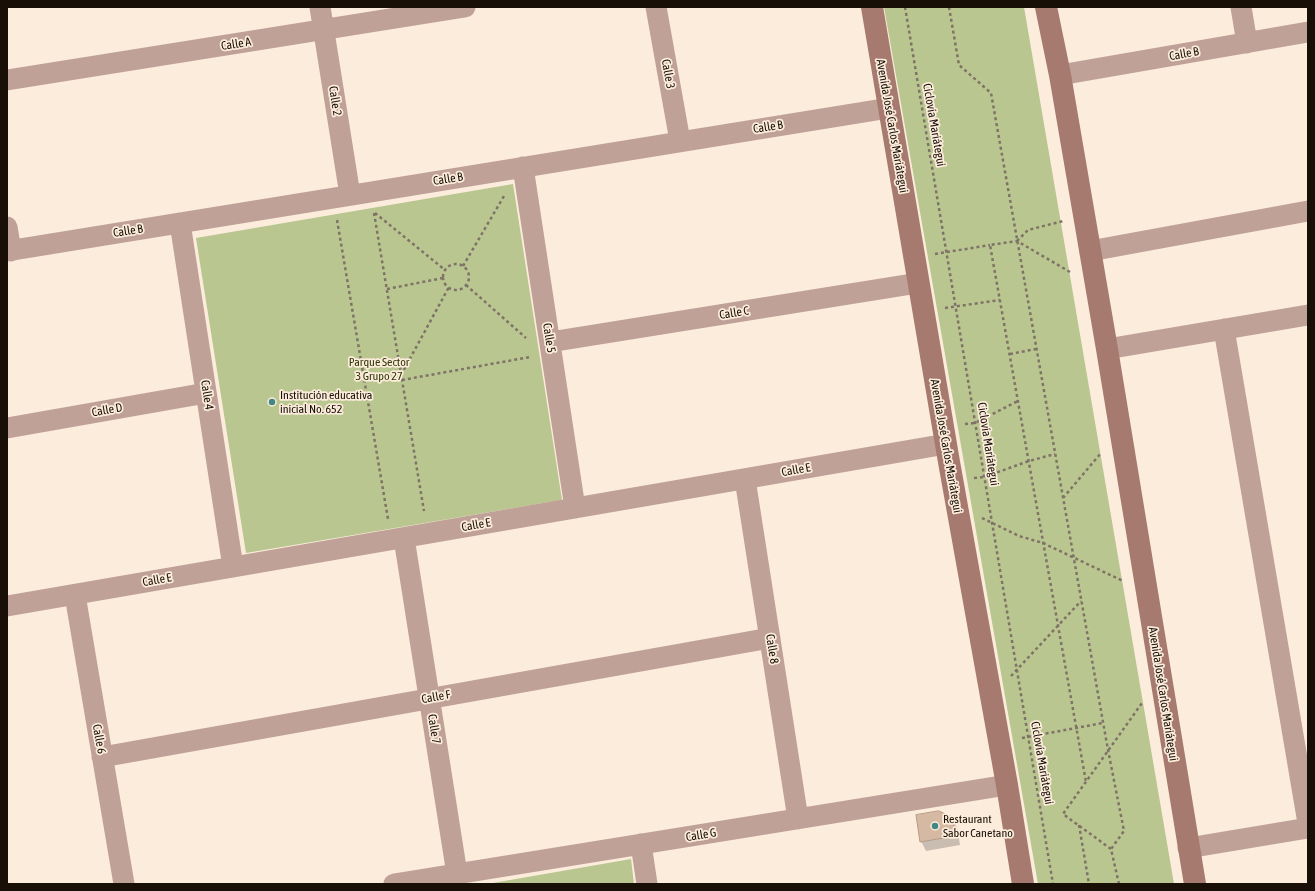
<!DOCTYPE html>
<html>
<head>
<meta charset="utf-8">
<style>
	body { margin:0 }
	#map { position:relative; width:1315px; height:891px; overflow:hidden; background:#fcecdc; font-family:"Asap Condensed",sans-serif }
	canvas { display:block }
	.frame { position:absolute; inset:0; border:8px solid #180f06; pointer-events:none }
</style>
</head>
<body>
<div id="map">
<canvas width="1315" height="891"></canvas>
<div class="frame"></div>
</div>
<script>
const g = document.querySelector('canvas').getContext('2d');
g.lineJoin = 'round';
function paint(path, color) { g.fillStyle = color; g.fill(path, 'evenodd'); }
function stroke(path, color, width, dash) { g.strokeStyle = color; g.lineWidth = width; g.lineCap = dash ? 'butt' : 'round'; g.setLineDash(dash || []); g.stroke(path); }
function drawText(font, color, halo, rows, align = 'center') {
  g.font = font + ' "Asap Condensed",sans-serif'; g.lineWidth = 3.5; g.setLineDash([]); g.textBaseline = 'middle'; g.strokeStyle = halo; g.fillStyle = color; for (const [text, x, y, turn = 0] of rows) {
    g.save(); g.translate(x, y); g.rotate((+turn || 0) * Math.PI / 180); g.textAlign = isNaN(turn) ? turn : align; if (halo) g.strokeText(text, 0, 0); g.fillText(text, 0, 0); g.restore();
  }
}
const green = new Path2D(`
	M 884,7 L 1024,7 L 1174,884 L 1038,884 Z
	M 513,184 L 562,500 L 246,553 L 196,238 Z
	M 631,859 L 634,884 L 487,884 Z`);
const shadow = new Path2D(`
	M 951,818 L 957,827 L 960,845 L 926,851 L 921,841 Z`);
const building = new Path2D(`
	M 939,811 L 952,817 L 955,836 L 920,842 L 916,815 Z`);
const path = new Path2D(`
	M 905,7 L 1053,884
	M 949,7 L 959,65 L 991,93 L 1108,750 L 1124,831 L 1111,849
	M 374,213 L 424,511
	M 375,213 L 445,270
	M 337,220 L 388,519
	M 1017,241 L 1028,230 L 1063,221
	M 935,254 L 990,245
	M443 277a13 13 0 1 1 26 0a13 13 0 1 1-26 0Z
	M 463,266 L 504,196
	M 1070,272 L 1017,241 L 990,245 L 1086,782
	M 466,285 L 526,338
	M 387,289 L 443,278
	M 945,308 L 1000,300
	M 1010,354 L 1036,349
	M 401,375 L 449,287
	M 402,380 L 530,357
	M 965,424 L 975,423 L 1018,401
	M 974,478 L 984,477 L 1029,461 L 1055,454
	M 1063,498 L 1101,453
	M 982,518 L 1019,536 L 1043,543 L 1123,581
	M 1011,676 L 1081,601
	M 1022,738 L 1103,723
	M 1079,825 L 1089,884
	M 1119,884 L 1111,849 L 1063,814 L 1142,703`);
const street = new Path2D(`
	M 320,7 L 350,195
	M 656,7 L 680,141
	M 1241,7 L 1247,43
	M 1060,75 L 1308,32
	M 7,80 L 465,7
	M 523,167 L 575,508
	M 180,223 L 233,567
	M 7,227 L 11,251
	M 7,251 L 889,108
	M 1090,251 L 1308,211
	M 1224,329 L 1308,823
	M 550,342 L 918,283
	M 1107,349 L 1308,315
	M 7,428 L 206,393
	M 745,479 L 798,819
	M 404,538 L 457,874
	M 75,595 L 124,884
	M 7,606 L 946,444
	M 102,757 L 770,638
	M 641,844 L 647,884
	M 1188,848 L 1308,828
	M 394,884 L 1007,785`);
const secondary = new Path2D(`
	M 872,7 L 949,462 L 1007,785 L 1023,884
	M 1046,7 L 1060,75 L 1107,349 L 1195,884`);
const markers = [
	[272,402,4,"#408785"],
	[935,826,4,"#408785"]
];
const streetNames = [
	["Calle A",236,44,-9],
	["Calle B",1184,54,-10],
	["Calle 3",668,74,80],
	["Calle 2",335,101,81],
	["Ciclovía Mariátegui",934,125,80],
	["Avenida José Carlos Mariátegui",892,126,80],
	["Calle B",768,127,-9],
	["Calle B",448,179,-9],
	["Calle B",128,231,-9],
	["Calle C",734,313,-9],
	["Calle 5",549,338,81],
	["Calle 4",207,395,81],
	["Calle D",107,410,-10],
	["Ciclovía Mariátegui",988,444,81],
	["Avenida José Carlos Mariátegui",946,446,80],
	["Calle E",796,470,-10],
	["Calle E",476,525,-10],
	["Calle E",157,580,-10],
	["Calle 8",772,649,81],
	["Avenida José Carlos Mariátegui",1163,694,81],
	["Calle F",436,697,-10],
	["Calle 7",434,729,81],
	["Calle 6",99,739,80],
	["Ciclovía Mariátegui",1042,763,80],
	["Calle G",701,835,-9]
];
const parkNames = [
	["Parque Sector",379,362],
	["3 Grupo 27",379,376]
];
const poiNames = [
	["Institución educativa",280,395],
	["inicial No. 652",280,409],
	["Restaurant",943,819],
	["Sabor Canetano",943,833]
];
paint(green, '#bac690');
paint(shadow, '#0003');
paint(building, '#d6b9a3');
stroke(building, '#b79b85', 1);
stroke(path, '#7f7367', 2.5, [3, 3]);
stroke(street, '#bfa198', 21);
stroke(secondary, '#a67a6e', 22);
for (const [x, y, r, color] of markers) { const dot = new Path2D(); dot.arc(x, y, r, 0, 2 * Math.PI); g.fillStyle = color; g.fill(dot); stroke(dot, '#fcecdc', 1.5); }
drawText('12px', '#180f06', '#fcecdc', streetNames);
drawText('12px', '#323908', '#fcecdc', parkNames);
drawText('12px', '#180f06', '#fcecdc', poiNames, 'left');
</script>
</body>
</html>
